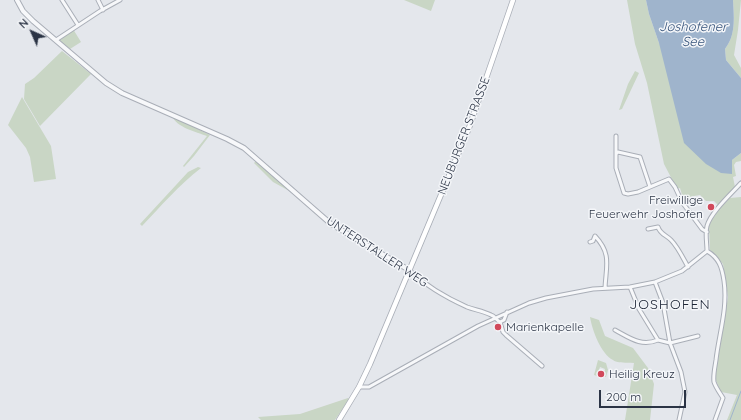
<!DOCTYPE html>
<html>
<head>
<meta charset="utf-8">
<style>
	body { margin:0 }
	#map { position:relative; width:741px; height:420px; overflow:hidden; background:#e4e7ec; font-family:Quicksand,sans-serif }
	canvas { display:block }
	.north { position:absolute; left:12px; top:12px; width:40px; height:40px; -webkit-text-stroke:3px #f4f6f9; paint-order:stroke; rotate:315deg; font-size:11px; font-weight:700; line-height:16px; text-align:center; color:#2b3445 }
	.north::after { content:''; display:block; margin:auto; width:14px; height:18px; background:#2b3445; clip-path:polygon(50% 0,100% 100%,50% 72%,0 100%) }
	.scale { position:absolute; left:599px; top:390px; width:87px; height:18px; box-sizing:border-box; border:2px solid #2b3445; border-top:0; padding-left:5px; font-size:12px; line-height:14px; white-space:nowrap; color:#2b3445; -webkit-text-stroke:3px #f4f6f9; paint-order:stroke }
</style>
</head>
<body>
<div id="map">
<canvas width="741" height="420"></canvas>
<div class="north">N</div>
<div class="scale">200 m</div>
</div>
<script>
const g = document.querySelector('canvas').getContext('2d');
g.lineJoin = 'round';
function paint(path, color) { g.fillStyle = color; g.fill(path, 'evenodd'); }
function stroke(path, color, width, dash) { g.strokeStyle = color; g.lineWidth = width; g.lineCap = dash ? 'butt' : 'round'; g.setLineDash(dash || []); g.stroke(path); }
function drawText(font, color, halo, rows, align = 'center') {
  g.font = font + ' Quicksand,sans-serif'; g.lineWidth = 3; g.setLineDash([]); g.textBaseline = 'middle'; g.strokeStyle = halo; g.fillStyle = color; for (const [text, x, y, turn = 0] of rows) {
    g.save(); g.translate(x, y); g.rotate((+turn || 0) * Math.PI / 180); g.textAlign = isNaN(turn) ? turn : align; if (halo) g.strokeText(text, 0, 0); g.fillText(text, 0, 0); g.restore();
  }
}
const green = new Path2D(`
	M 404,0 L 435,0 L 431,11 Z
	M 627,0 L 646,0 L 649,14 L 659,43 L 731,167 L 732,160 L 741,153 L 741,161 L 736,162 L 734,165 L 736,176 L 733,177 L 735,187 L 719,206 L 714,201 L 706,201 L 700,195 L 683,198 L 680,188 L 677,189 L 664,164 L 647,83 L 635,44 Z
	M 733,0 L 741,0 L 738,30 L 734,55 L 741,68 L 741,78 L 726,60 L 725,49 C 736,35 734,17 733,0 Z
	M 73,29 L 81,42 L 70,49 L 59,41 Z
	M 62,51 L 91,74 L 40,126 L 24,99 L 25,84 L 34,78 Z
	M 635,71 L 639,73 L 622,109 L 619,110 L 628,84 Z
	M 22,97 L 51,146 L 56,179 L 34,182 L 30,157 L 26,148 L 8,125 Z
	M 172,116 L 210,135 L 194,156 L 184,167 L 183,166 L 207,136 C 196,132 176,127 172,116 Z
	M 256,161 L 289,190 L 293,193 L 273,182 L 254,163 Z
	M 198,167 L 201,168 C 179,185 161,206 142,226 L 140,224 L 188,172 Z
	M 741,197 L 741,420 L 727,420 L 737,395 L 721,392 L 715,378 L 728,297 L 723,264 L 710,250 L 709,226 L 711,221 L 720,208 L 730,198 Z
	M 590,317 L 599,320 L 605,336 L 633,348 L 648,368 L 654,384 L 650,420 L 625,420 L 634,363 C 628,362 618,364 613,360 C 601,354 592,330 590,317 Z
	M 598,360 L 606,363 L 608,370 L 606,377 L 603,376 L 605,369 L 600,367 L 597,376 L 594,375 Z
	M 348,398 L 349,399 L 335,420 L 261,420 L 258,417 L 300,414 Z`);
const water = new Path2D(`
	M 646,0 L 733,0 C 734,18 736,35 725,49 L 726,60 L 741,78 L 741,153 L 732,160 L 732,174 L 721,173 L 706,164 L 684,143 L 659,43 L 649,14 Z`);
const stream = new Path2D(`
	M 730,420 L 741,391`);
const minor = new Path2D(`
	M 62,0 L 78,25
	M 98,0 L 103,10
	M 56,40 L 100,11 L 120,0
	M 616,136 L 616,154
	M 650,187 L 640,157 L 618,152 L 616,154 L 616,168 L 624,193 L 628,194 L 638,192 L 669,179 L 675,187 L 682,202 L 702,229 L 707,232
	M 648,229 L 658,227 C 660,234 666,235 671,240 C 678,247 683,258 688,267
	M 590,242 L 593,241 L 595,236 C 612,254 606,266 605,288
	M 707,251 C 719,258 722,267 724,281 C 728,308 719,334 716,360 C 715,367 713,375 714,382 C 716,388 720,393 723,398 L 715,420
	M 409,270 C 425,285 447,298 467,307 C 475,310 483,311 491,315 C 495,316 496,320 500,322 L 503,332 L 506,335 L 542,366
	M 655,282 L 663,303 L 670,343 L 681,372 L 685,392 L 679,420
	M 630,287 L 639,309 L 658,340 L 670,343 L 698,336
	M 500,322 L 504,320 L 507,312
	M 615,330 C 630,338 641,347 658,340
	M 359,387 L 369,387 L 478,326 L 529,303 L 546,298 L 593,289 L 630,287 L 655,282 L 682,271 L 707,251 C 707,243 705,234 707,226 C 711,212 731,194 741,183`);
const tertiary = new Path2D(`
	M 17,0 L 23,11 L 33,21 L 106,83 L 122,93 L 227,139 L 244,148 L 331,224 L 409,270`);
const secondary = new Path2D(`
	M 339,420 L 359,387 L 370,364 L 469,128 L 513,0`);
const markers = [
	[711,207,4,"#d1495b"],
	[498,327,4,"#d1495b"],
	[601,374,4,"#d1495b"]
];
const streetNames = [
	["NEUBURGER STRASSE",464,136,-69],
	["UNTERSTALLER WEG",377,252,33]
];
const poiNames = [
	["Freiwillige",703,200,"right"],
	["Feuerwehr Joshofen",703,214,"right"],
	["Marienkapelle",506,327],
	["Heilig Kreuz",609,374]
];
const waterNames = [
	["Joshofener",693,27],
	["See",693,42]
];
const quarterNames = [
	["JOSHOFEN",670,305]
];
paint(green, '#c9d6c5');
paint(water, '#9fb4cc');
stroke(stream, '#9fb4cc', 1);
stroke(minor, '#a9aeb7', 5);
stroke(tertiary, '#a9aeb7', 6);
stroke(secondary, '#a9aeb7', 6);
stroke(minor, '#f7f8fa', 3);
stroke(tertiary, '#f7f8fa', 4);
stroke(secondary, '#fff', 4.5);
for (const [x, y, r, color] of markers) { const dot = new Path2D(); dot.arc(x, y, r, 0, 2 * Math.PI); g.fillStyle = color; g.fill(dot); stroke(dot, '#f4f6f9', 1.5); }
drawText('12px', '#2b3445', '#f4f6f9', streetNames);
drawText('12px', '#2b3445', '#f4f6f9', poiNames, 'left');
drawText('italic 13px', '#34527a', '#f4f6f9', waterNames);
g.letterSpacing = '1px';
drawText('14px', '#1d2536', '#f4f6f9', quarterNames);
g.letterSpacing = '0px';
</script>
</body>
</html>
